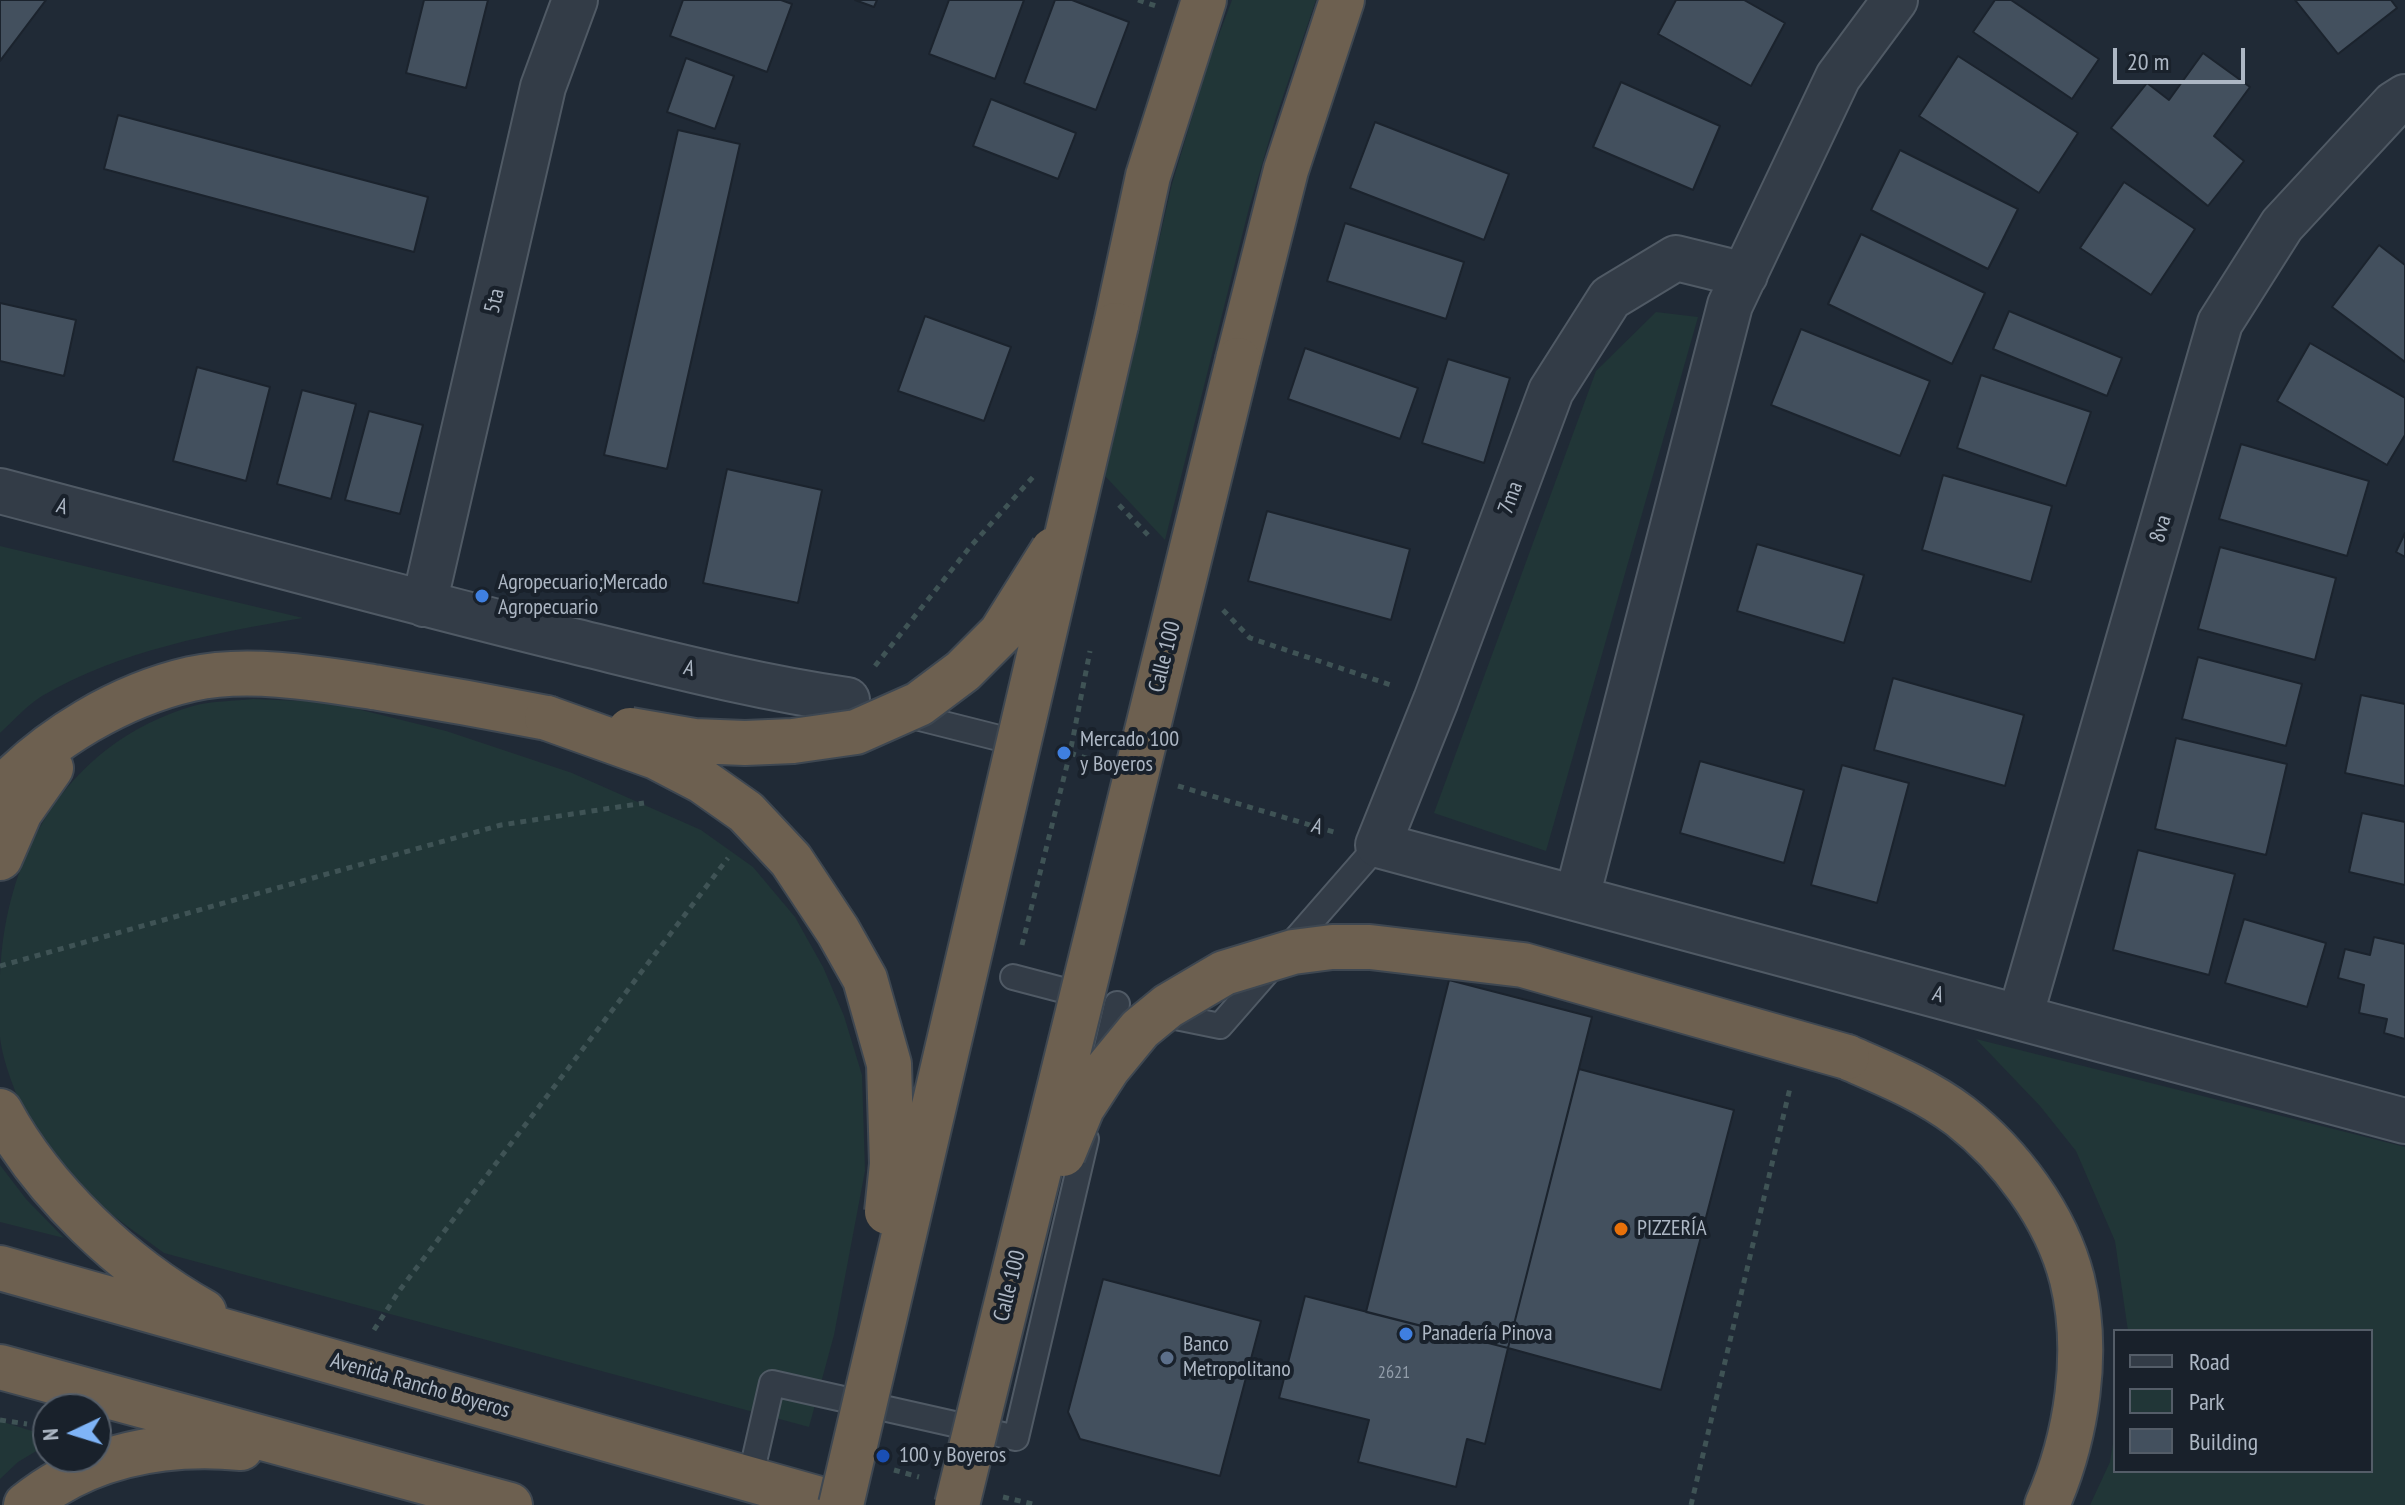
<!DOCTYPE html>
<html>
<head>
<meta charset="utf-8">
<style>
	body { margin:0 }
	#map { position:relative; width:2405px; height:1505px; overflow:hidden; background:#202a36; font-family:"PT Sans Narrow",sans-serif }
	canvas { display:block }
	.legend { position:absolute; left:2113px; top:1329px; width:260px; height:144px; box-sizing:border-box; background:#19212b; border:2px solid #545d68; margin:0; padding:10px 14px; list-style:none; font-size:24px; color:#adb7c4 }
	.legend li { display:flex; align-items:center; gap:16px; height:40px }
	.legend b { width:40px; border:2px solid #545d68 }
	.north { position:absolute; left:32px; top:1393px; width:80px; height:80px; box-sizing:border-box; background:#19212b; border:2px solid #545d68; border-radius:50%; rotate:266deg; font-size:22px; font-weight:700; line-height:32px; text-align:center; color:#adb7c4 }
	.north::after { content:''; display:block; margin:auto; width:28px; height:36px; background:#7fb4f7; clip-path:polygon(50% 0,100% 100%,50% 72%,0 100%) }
	.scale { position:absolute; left:2113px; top:48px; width:132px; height:36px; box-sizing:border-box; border:4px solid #adb7c4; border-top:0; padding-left:10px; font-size:24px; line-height:28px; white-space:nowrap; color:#adb7c4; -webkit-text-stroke:6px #19212b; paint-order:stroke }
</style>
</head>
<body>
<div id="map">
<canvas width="2405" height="1505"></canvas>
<ul class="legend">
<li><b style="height:10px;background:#333c47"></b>Road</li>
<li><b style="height:22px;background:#213637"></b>Park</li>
<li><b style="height:22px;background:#43505e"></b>Building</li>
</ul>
<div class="north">N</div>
<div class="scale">20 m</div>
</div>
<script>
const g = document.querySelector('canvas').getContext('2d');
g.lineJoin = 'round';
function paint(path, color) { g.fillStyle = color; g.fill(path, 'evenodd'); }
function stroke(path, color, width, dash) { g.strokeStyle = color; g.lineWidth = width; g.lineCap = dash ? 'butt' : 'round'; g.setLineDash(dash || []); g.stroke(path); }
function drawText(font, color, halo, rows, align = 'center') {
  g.font = font + ' "PT Sans Narrow",sans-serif'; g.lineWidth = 8; g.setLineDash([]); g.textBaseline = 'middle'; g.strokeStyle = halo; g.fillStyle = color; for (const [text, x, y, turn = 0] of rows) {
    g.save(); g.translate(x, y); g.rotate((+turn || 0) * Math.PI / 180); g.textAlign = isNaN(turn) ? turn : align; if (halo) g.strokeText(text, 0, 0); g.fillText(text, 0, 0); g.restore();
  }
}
const green = new Path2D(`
	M 1232,0 L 1316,0 L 1276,117 L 1249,208 L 1165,540 L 1105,476 L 1172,184 L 1209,61 Z
	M 1656,312 L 1698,317 L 1546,851 L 1434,813 L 1596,371 Z
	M 0,546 L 303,618 C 214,633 121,650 42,696 C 27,705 13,721 0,733 Z
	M 253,699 L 329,702 L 446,731 L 572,773 L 701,830 L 753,867 L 795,917 L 823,967 L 844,1016 L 862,1075 L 865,1171 L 834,1335 L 809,1427 L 164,1253 C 139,1234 110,1216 88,1193 C 70,1176 48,1149 34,1128 C 19,1105 3,1064 0,1037 C 0,1022 0,1005 0,989 C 0,861 64,744 193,706 C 212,701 234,701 253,699 Z
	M 1976,1039 L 2405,1147 L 2405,1505 L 2090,1505 L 2110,1462 L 2115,1431 L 2115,1471 L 2371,1471 L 2371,1331 L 2128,1331 L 2115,1241 L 2076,1151 L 2040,1106 Z
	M 0,1165 L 26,1199 L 64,1238 L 0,1222 Z
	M 0,1421 L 48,1436 L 48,1444 L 18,1462 L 0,1479 Z`);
const building = new Path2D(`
	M 0,0 L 46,0 L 0,61 Z
	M 424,0 L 488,0 L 466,88 L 406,73 Z
	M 683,0 L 781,0 L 792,4 L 767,72 L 670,36 Z
	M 855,0 L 877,0 L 874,7 Z
	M 949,0 L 1024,0 L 995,79 L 929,54 Z
	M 1055,0 L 1072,0 L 1129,22 L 1096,110 L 1024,83 Z
	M 1676,0 L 1744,0 L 1785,23 L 1751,86 L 1658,34 Z
	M 1995,0 L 2011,0 L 2099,59 L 2072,99 L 1973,32 Z
	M 2295,0 L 2391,0 L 2397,8 L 2338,54 Z
	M 2203,53 L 2250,87 L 2214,136 L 2244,161 L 2208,206 L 2111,128 L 2147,83 L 2169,100 Z
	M 1958,56 L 2078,133 L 2039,193 L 1919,116 Z
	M 686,58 L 734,76 L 715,129 L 667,112 Z
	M 1621,82 L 1720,126 L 1693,190 L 1593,147 Z
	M 991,99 L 1076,133 L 1058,179 L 973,146 Z
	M 118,115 L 428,197 L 414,252 L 104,169 Z
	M 1375,122 L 1509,174 L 1484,240 L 1350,188 Z
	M 678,130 L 740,144 L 667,469 L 604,455 Z
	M 1900,150 L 2018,209 L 1988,269 L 1871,210 Z
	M 2124,182 L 2195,229 L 2151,295 L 2080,248 Z
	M 1345,223 L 1464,262 L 1446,319 L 1327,281 Z
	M 1861,234 L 1985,293 L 1952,364 L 1828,304 Z
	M 2379,245 L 2405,265 L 2405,362 L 2332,307 Z
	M 0,303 L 76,320 L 64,376 L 0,361 Z
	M 2009,311 L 2122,358 L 2107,396 L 1993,349 Z
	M 925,316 L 1011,347 L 984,421 L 898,391 Z
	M 1801,329 L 1930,381 L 1900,456 L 1771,405 Z
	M 2310,343 L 2405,398 L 2405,435 L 2387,465 L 2277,401 Z
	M 1305,348 L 1418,388 L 1400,439 L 1288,399 Z
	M 1448,359 L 1510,378 L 1484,463 L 1422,443 Z
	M 197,367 L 270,387 L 246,481 L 173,461 Z
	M 1981,375 L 2091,412 L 2066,486 L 1957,448 Z
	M 302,390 L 356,404 L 331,499 L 277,484 Z
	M 369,411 L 423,425 L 400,514 L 345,500 Z
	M 2241,444 L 2369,481 L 2347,556 L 2219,519 Z
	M 727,469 L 822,490 L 798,603 L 703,583 Z
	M 1943,475 L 2052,506 L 2031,582 L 1922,550 Z
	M 1267,511 L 1410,549 L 1391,620 L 1248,581 Z
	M 2405,533 L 2405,557 L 2396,552 Z
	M 1757,544 L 1864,575 L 1844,643 L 1737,611 Z
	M 2220,547 L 2336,578 L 2315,660 L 2198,629 Z
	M 2198,657 L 2302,684 L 2286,746 L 2182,719 Z
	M 1893,678 L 2024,715 L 2005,786 L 1874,750 Z
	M 2361,695 L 2405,704 L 2405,786 L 2345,773 Z
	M 2176,738 L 2287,764 L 2266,855 L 2155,829 Z
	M 1700,761 L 1804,790 L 1784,863 L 1680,833 Z
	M 1842,765 L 1909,783 L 1877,903 L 1811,885 Z
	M 2362,813 L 2405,822 L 2405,885 L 2349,872 Z
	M 2138,850 L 2235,874 L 2209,975 L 2113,950 Z
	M 2244,919 L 2326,943 L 2307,1007 L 2225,983 Z
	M 2374,937 L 2405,944 L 2405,1039 L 2384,1033 L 2387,1019 L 2359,1013 L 2364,985 L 2338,978 L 2345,949 L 2370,955 Z
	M 1449,980 L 1592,1017 L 1508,1348 L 1366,1312 Z
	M 1579,1069 L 1734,1110 L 1661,1390 L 1508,1348 Z
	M 1103,1279 L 1261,1321 L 1220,1476 L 1080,1439 L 1068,1412 Z
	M 1305,1296 L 1508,1348 L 1485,1444 L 1467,1439 L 1456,1487 L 1358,1462 L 1369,1420 L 1279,1398 Z`);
const path = new Path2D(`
	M 1138,0 L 1156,6
	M 1119,505 L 1148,535
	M 1223,610 L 1250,638 L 1394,686
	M 875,666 L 970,547 L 1033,477
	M 1070,753 L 1095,761
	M 1178,786 L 1337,833
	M 1022,945 L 1070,753 L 1090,651
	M 0,966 L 501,825 L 644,803
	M 374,1330 L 399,1291 L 728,858
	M 0,1420 L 27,1424
	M 894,1470 L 919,1477
	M 1003,1497 L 1037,1505
	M 1691,1505 L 1790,1088`);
const lane = new Path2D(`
	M 900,713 L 995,737
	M 1013,977 L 1093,998
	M 1156,1013 L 1220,1026 L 1378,845
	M 1104,1060 L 1117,1004
	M 750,1479 L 772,1383 L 1016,1438 L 1086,1139`);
const street = new Path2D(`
	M 1745,275 L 1676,258 L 1610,298 L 1551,391 L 1436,700 L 1378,845 L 2405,1121
	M 0,491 C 186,540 371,591 557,637 C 653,660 749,686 847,700
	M 424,604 L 543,87 L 575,0
	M 1577,897 L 1730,305 L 1838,77 L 1895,0
	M 2020,1017 L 2220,323 L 2282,225 L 2394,104 L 2405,97`);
const highway = new Path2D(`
	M 1116,325 L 1148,176 L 1204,0
	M 1238,360 L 1286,170 L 1342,0
	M 0,791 C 48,738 121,695 191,679 C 249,666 321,679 379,688 C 435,697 491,707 547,718
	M 0,858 L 20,812 L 51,768
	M 1847,1057 C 1886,1074 1926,1090 1960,1116 C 2010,1155 2056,1216 2072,1279 C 2090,1352 2077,1437 2047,1505
	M 0,1111 C 43,1191 124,1267 204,1312
	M 0,1268 L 841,1505
	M 0,1367 L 510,1505
	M 26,1505 C 88,1455 163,1441 241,1448`);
const highwayBridge = new Path2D(`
	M 547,718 L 656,757 L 702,781 L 746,812 L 791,860 L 838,931 L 865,979 L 889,1064 L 892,1164 L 887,1212
	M 630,730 L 694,741 L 745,743 L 793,741 L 856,732 L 919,704 L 963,671 L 1001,633 L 1053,550
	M 1063,1154 L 1082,1108 L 1108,1068 L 1140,1029 L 1168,1006 L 1224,973 L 1293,952 L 1332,947 L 1370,947 L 1523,965 L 1847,1057
	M 841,1505 L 1116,325
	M 957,1505 L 1238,360`);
const markers = [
	[482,596,8,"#3f7fe0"],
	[1064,753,8,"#3f7fe0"],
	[1621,1229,8,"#e8710a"],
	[1406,1334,8,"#3f7fe0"],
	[1167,1358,8,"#5c6f8a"],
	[883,1456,8,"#1a4fb4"]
];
const numberNames = [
	["2621",1394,1373]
];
const streetNames = [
	["5ta",495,301,-77],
	["7ma",1511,498,-70],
	["A",62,507,15],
	["8va",2161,529,-74],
	["Calle 100",1165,657,-76],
	["A",689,669,14],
	["A",1317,827,17],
	["A",1938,995,15],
	["Calle 100",1010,1286,-76],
	["Avenida Rancho Boyeros",420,1386,16]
];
const poiNames = [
	["Agropecuario;Mercado",498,583],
	["Agropecuario",498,608],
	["Mercado 100",1080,740],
	["y Boyeros",1080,765],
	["PIZZERÍA",1637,1229],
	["Panadería Pinova",1422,1334],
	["Banco",1183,1345],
	["Metropolitano",1183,1370],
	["100 y Boyeros",899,1456]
];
paint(green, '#213637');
paint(building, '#43505e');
stroke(building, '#1b232d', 2);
stroke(lane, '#505a65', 28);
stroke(street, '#505a65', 48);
stroke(highway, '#3e4751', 48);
stroke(path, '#3f5355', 5, [6, 6]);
stroke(lane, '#333c47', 24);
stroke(street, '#333c47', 44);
stroke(highway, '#6d6050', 44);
stroke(highwayBridge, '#3e4751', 48, []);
stroke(highwayBridge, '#6d6050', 44);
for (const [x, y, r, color] of markers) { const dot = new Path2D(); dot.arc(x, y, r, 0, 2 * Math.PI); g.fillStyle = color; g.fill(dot); stroke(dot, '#19212b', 3); }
drawText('18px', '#929daa', null, numberNames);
drawText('22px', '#adb7c4', '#19212b', streetNames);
drawText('22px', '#adb7c4', '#19212b', poiNames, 'left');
</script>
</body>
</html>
